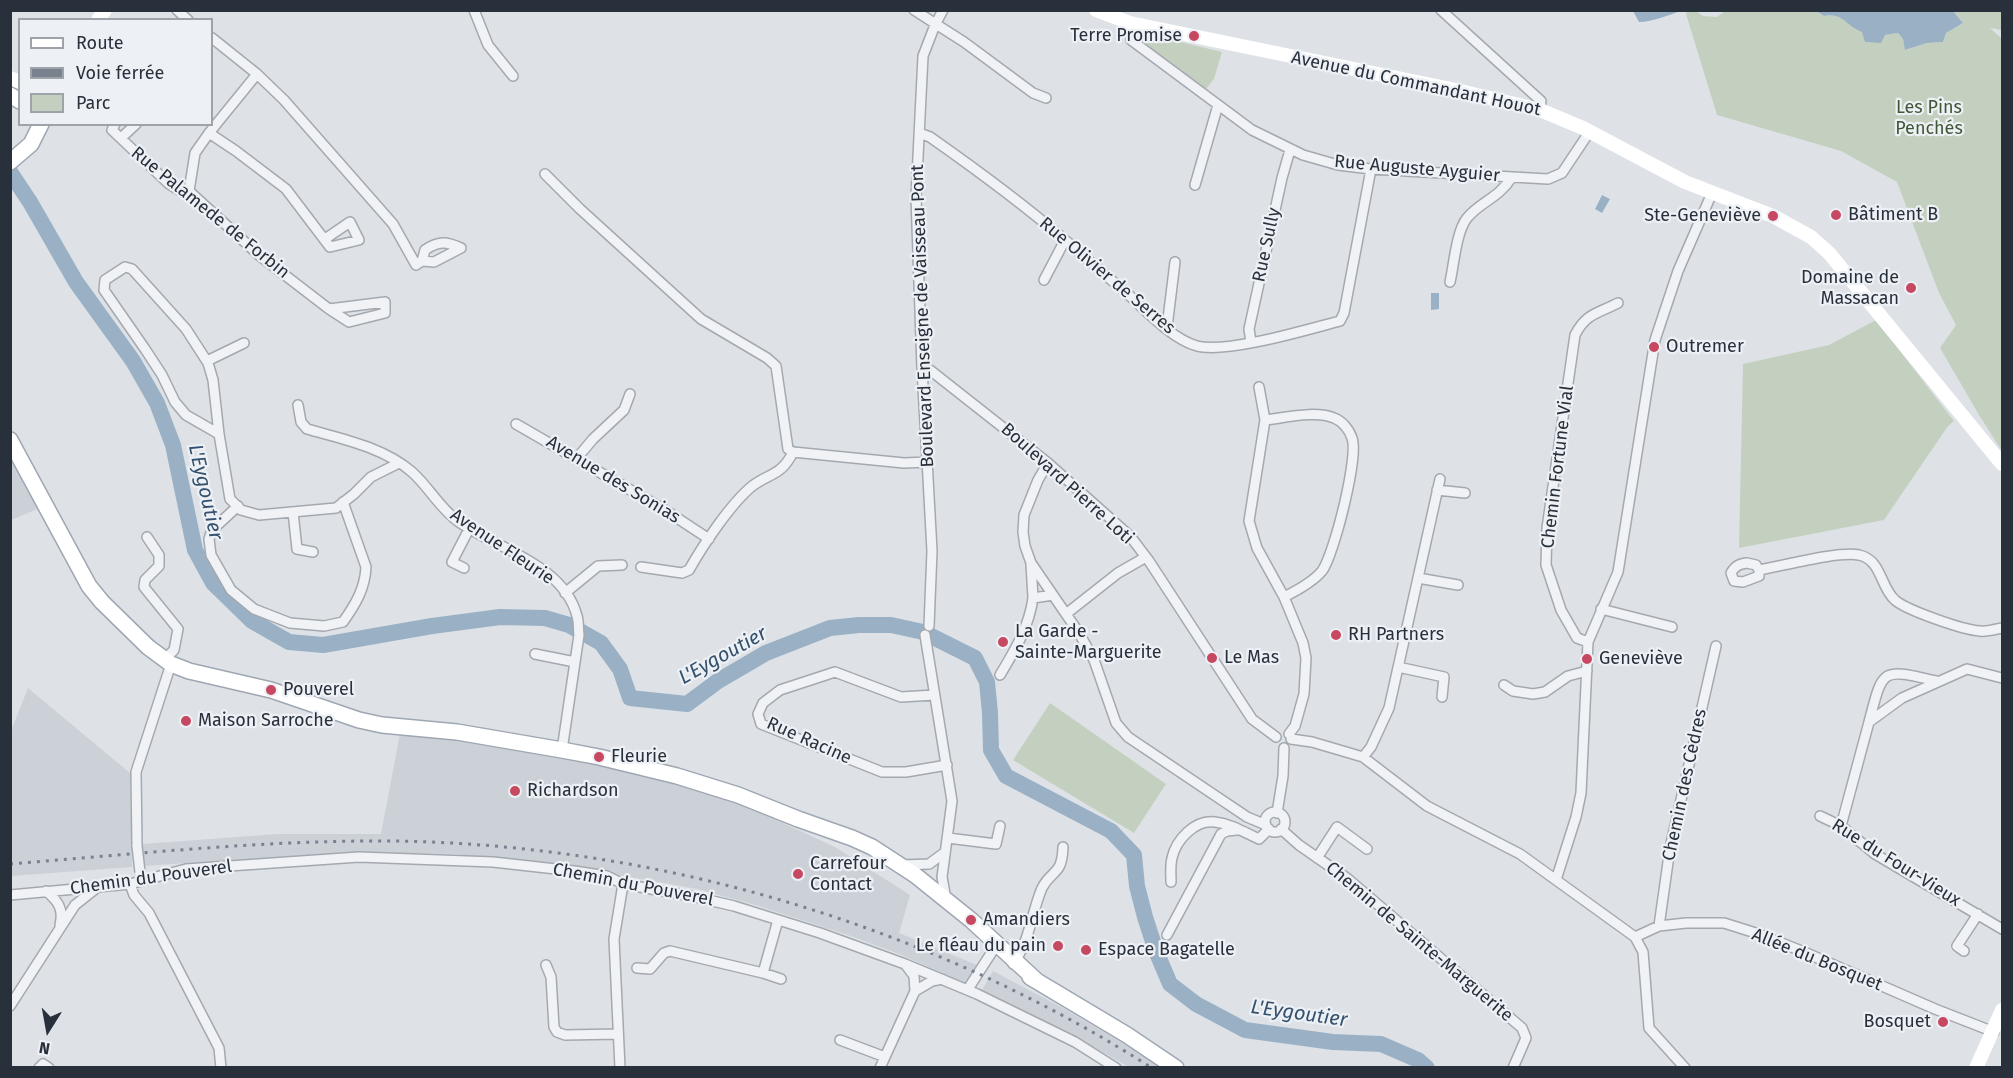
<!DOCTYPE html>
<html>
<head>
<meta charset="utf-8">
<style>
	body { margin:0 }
	#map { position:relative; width:2013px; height:1078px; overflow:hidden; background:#dee2e7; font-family:"Fira Sans",sans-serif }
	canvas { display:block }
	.frame { position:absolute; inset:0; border:12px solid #28303c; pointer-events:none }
	.legend { position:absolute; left:18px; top:18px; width:195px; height:108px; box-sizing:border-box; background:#edf0f4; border:2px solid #9ea3aa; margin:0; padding:8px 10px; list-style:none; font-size:18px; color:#28303c }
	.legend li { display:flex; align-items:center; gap:12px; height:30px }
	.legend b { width:30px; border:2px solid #9ea3aa }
	.north { position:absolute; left:18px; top:1000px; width:60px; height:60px; -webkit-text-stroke:4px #edf0f4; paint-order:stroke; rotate:191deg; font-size:16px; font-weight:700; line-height:24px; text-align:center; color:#28303c }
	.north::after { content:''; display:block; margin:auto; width:21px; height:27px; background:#28303c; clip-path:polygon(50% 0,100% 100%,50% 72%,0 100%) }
</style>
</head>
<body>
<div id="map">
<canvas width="2013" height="1078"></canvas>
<div class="frame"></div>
<ul class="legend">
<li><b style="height:8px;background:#fff"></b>Route</li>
<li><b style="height:8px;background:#78828f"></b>Voie ferrée</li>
<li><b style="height:16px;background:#c4d0bf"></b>Parc</li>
</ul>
<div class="north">N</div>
</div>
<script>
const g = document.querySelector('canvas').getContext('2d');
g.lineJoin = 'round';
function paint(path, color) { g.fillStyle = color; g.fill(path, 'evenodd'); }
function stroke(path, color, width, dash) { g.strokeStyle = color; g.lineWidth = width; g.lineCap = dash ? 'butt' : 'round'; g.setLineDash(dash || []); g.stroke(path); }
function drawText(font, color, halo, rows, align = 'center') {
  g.font = font + ' "Fira Sans",sans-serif'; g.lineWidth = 4.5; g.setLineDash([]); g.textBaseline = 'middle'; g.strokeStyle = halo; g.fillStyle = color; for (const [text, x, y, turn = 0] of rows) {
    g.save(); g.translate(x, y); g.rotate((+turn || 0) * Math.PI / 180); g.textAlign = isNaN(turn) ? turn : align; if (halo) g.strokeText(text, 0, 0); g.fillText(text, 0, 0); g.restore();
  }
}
const built = new Path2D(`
	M 10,453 L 40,508 L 11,520 L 10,520 Z
	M 28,688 L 130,773 L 132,867 L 11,876 L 11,731 Z
	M 400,733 L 453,735 L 644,774 L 722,795 L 835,847 L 910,895 L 899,933 L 977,965 L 966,984 L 902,955 L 845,934 L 752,904 L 697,889 L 556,864 L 453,854 L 354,852 L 143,866 L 143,844 L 277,834 L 381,834 Z
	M 993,971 L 1061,1007 L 1163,1067 L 1129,1067 L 1065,1031 L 982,990 Z`);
const green = new Path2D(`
	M 1688,10 L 1696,11 L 1703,16 L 1717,17 L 1725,11 L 1816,11 L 1824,16 C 1836,13 1848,21 1856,30 L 1885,35 L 1898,33 L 1903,39 L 1906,50 L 1927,43 L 1943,42 L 1946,33 L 1963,23 L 1953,11 L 2002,11 L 2002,30 L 1990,28 L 2002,39 L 2002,113 L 2001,115 L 2002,118 L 2002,451 L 1979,415 L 1940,348 L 1956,325 L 1939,293 L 1897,182 L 1841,151 L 1717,115 L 1686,14 Z
	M 1147,34 L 1222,52 L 1214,79 L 1205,90 L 1138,41 L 1139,35 Z
	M 1876,320 L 1954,421 L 1948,426 L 1884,520 L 1739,548 L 1743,364 L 1829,345 Z
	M 1050,703 L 1166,784 L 1134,833 L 1013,760 Z`);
const water = new Path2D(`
	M 1633,11 L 1681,11 C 1668,15 1653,22 1639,22 Z
	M 1801,11 L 1953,11 L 1963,23 L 1946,33 L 1943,42 L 1927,43 L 1905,50 L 1903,39 L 1898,33 L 1885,35 L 1881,43 L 1865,42 L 1862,32 C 1848,28 1843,12 1824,16 L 1816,11 Z
	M 1602,195 L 1610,199 L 1602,213 L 1595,209 Z
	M 1431,293 L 1439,293 L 1439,309 L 1431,310 Z`);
const river = new Path2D(`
	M 10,172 L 30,202 L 76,282 L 133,361 L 157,403 L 173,445 L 195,550 L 213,583 L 252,621 L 289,642 L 323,645 L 432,626 L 500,617 L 545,618 L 569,625 L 601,643 L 620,669 L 630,698 L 687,704 L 718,681 L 766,653 L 830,628 L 859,625 L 891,625 L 923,632 L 975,658 L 987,682 L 990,713 L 991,750 L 1006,776 L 1111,831 L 1134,855 L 1137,886 L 1145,917 L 1156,951 L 1170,984 L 1196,1004 L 1245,1030 L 1333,1042 L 1381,1044 L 1418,1060 L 1427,1068`);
const minor = new Path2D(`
	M 177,10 L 188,20
	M 474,10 L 488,45 L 513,76
	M 914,10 L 964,42 L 1033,93 L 1046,98
	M 1441,10 L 1541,101 L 1540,110
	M 1130,23 L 1131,40 L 1252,130 L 1303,155 L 1338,165 L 1371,169 L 1548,179 L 1562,173 L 1590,131
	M 212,38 L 257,74 L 284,100 L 393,224 L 416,265 L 422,261 L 434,262 L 461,248 C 446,241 438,241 425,250 L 422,261
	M 115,124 L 112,130 L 169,184 L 182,192 L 189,191 L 260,256 L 329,309 L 385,302 L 385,313 L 349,322 L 329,309
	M 209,133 L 236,151 L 286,189 L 330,247 L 359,240 L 350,222 L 325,239
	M 919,133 L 930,137 C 977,170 1022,203 1065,240 C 1087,259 1109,278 1131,297 C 1148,313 1174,340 1197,346 C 1226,354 1309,329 1340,321 L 1344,313 L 1371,169
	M 121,138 L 136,124
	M 545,174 L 580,209 L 701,319 L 767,358 L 776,366 L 788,449 L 793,452
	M 1195,185 L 1218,105
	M 189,191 L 195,153 L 209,133 L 257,74
	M 1044,280 L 1065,240
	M 1450,282 C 1454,265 1456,232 1467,218 C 1481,201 1498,199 1512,177
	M 1167,327 L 1175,262
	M 1251,342 L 1249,329 L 1282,178 L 1290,150
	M 207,361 L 244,343
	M 922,368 L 930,370 L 1048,463 L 1130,536 L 1149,561 L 1252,719 L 1276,737
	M 1259,387 L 1265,420
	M 298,405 L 301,422 L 307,429 C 342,439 383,447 412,472 C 429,487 440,509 459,522 C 498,549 564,565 577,616 C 579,622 578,629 579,635 L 562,750
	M 516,424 L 665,510 L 709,539
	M 219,434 L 186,415 L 175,402 L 162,375 L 145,349 L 104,290 L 105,280 L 125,267 L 132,269 L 186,329 L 208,363 L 213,380 L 219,434 L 230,499 L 241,510 L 259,515 L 336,508 L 354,494 L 371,477 L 399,463
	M 793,452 L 904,463 L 928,462
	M 577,458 L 593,439 L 624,410 L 630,394
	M 1048,463 L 1038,480 L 1024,515 L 1023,532 L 1025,546 L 1031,563 L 1079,633 L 1094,660 L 1116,723 L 1128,737 L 1247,817 L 1266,825
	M 1437,490 L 1465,493
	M 238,506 L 212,530 L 209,539 L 211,555 L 231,590 L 254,609 L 290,623 L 324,626 L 343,622 C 355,605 365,589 366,567 L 343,502
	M 293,512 L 297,549 L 313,552
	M 147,537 L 159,555 L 159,566 L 145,580 L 144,587 L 178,629 L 174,650 L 165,659
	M 1747,563 L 1756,565 L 1759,570 L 1759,576 L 1743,582 L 1734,581 L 1731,573 C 1735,566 1739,564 1747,563 Z
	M 1031,564 L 1033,598
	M 641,567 L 682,573 L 689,570 C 703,545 730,505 751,487 C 768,473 781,477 793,452
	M 464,568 L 452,562 L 469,529
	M 1759,570 C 1783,566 1837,551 1859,555 C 1882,560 1880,587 1895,600 C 1906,610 1963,630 1980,631 C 1987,632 1996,629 2002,628
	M 1418,578 L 1458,585
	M 565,593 L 598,566 L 622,565
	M 1284,597 C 1296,591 1313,582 1322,571 C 1334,555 1359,456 1352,438 C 1349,429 1342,421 1334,418 C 1316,410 1284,418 1265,420 L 1249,521 L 1257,548 L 1284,597 L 1303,643 L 1306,658 L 1304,694 L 1295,726 L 1289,734
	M 1601,609 L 1672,627
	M 1066,614 L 1118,573 L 1146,557
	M 929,626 L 932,551 L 922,368 L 916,197 L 923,56 L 935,25 L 943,10
	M 925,635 L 952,801 L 942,877 L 946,899
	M 1588,642 L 1577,638 L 1561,610 L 1546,565 L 1547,528 L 1575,335 C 1586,313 1599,313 1618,303
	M 535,654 L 575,662
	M 1398,667 L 1444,677 L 1442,697
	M 1000,675 C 1015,650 1029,627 1033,598 L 1053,595
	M 1504,685 L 1513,691 L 1533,694 L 1545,692 L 1568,676 L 1587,671
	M 934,695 L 901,697 L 835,672 L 780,690 L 763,703 L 758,714 L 761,724 L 882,772 L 906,772 L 947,765
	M 1869,722 C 1883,668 1881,668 1936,681
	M 1291,739 L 1312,742 L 1363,757 L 1427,806 L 1520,854 L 1635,937 L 1643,952 L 1649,1028 L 1685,1068
	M 1363,757 L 1371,747 L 1389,708 L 1440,479
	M1265 822a10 10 0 1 1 20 0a10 10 0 1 1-20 0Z
	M 1277,813 L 1283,776 L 1284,748
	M 1820,816 L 1841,826 L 1875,854 L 2002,929
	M 1841,826 L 1869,722 L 1902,698 L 1967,669 L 2002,678
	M 1281,829 L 1299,845 L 1348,879 L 1522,1028 L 1526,1038 L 1513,1068
	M 948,838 L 996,844 L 1000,826
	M 137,846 L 136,772 L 171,664
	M 1317,858 L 1337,827 L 1367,849
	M 902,865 L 929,864 L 944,853
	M 1556,880 L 1576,817 L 1581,793 L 1588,642 L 1618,572 L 1655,340 L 1678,271 L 1712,193
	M 1171,882 C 1171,875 1170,866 1172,858 C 1176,840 1195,819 1215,822 C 1231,824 1244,832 1259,839 L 1269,829
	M 130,884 L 134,895 L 149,913 L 219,1048 L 221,1068
	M 46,891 C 58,901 64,909 60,925
	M 10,895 L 130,884 L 186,869 L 359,857 L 493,862 L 574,871 L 607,876 L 623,884 L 691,896 L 734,906 L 820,933 L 905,964 L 977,994 L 1075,1042 L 1116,1068
	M 1659,926 L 1670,848 L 1716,646
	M 1167,935 L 1221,834 L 1227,831 L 1237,830
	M 1635,937 L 1659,926 L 1686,923 L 1724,923 L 1759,934 L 1804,952 L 1935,1009 L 1994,1032
	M 1964,951 L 1957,946 L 1978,914
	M 1013,964 C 1030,941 1031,914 1042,888 C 1052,869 1062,876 1063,847
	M 546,965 L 551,977 L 554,1027 L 557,1032 L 565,1035 L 618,1034
	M 637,968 L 650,969 L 664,953 L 670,951 L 763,973 L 781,979
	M 763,973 L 778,920
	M 968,989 L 997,944
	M 915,991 L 932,981 L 942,979
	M 10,1006 L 75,905 L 99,886
	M 840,1040 L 885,1057
	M 39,1068 L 43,1064 L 49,1068
	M 620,1068 L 614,939 L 623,884
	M 880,1068 L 915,991 L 914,976 L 905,964`);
const secondary = new Path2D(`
	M 1096,10 L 1130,23 L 1456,90 L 1540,110 L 1583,128 L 1685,182 L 1773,216 L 1811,237 L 1829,253 L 2002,464
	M 98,20 L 105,10
	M 10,78 L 20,82
	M 1976,1068 L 2002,1010`);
const primary = new Path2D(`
	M 10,95 L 20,101
	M 10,162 L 31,144 L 41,124
	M 10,440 L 89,586 L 102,602 L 148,647 L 171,664 L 189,671 L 271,690 L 359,720 L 382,725 L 457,732 L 562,750 L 599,757 L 677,776 L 738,795 L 798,819 L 852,838 L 872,847 L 915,875 L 971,920 L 1038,982
	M 1030,977 L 1127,1035 L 1176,1068`);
const rail = new Path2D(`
	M 10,864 C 137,854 264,840 391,841 C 657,844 928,925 1152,1068`);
const minorBridge = new Path2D(`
	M 137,846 L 140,872`);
const markers = [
	[1194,36,6,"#c64861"],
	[1836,215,6,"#c64861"],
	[1773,216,6,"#c64861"],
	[1911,288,6,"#c64861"],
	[1654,347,6,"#c64861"],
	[1336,635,6,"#c64861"],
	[1003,642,6,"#c64861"],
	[1212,658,6,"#c64861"],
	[1587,659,6,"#c64861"],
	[271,690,6,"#c64861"],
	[186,721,6,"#c64861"],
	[599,757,6,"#c64861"],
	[515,791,6,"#c64861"],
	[798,874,6,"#c64861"],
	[971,920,6,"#c64861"],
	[1058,946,6,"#c64861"],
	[1086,950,6,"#c64861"],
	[1943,1022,6,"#c64861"]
];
const poiNames = [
	["Terre Promise",1182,36,"right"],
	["Bâtiment B",1848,215],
	["Ste-Geneviève",1761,216,"right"],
	["Domaine de",1899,278,"right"],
	["Massacan",1899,299,"right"],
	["Outremer",1666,347],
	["La Garde -",1015,632],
	["Sainte-Marguerite",1015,653],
	["RH Partners",1348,635],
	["Le Mas",1224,658],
	["Geneviève",1599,659],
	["Pouverel",283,690],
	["Maison Sarroche",198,721],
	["Fleurie",611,757],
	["Richardson",527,791],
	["Carrefour",810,864],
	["Contact",810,885],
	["Amandiers",983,920],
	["Le fléau du pain",1046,946,"right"],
	["Espace Bagatelle",1098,950],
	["Bosquet",1931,1022,"right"]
];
const streetNames = [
	["Avenue du Commandant Houot",1416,84,12],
	["Rue Auguste Ayguier",1417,169,5],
	["Rue Palamede de Forbin",210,213,39],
	["Rue Sully",1267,245,-78],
	["Rue Olivier de Serres",1107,276,40],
	["Boulevard Enseigne de Vaisseau Pont",923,316,-92],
	["Chemin Fortune Vial",1558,467,-83],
	["Avenue des Sonias",613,480,31],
	["Boulevard Pierre Loti",1067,484,42],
	["Avenue Fleurie",502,547,34],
	["Rue Racine",809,741,24],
	["Chemin des Cèdres",1685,785,-78],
	["Rue du Four-Vieux",1896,863,32],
	["Chemin du Pouverel",151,878,-8],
	["Chemin du Pouverel",633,885,11],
	["Chemin de Sainte-Marguerite",1419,942,40],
	["Allée du Bosquet",1817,960,22]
];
const parkNames = [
	["Les Pins",1929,108],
	["Penchés",1929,129]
];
const waterNames = [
	["L'Eygoutier",205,492,77],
	["L'Eygoutier",723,656,-29],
	["L'Eygoutier",1299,1014,8]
];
paint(built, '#ccd1d8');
paint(green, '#c4d0bf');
paint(water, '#9ab1c5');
stroke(river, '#9ab1c5', 16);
stroke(minor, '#a4a9b0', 12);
stroke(primary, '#9ea7b2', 18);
stroke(minor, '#f0f2f5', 9);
stroke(secondary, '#fff', 14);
stroke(primary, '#fff', 15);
stroke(rail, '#78828f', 3, [3, 6]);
stroke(minorBridge, '#a4a9b0', 12, []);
stroke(minorBridge, '#f0f2f5', 9);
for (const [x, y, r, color] of markers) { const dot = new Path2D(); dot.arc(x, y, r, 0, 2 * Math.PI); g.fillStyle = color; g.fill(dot); stroke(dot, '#edf0f4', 2); }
drawText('18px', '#28303c', '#edf0f4', poiNames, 'left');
drawText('18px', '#28303c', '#edf0f4', streetNames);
drawText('18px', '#3e5736', '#edf0f4', parkNames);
drawText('italic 20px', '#34516e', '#edf0f4', waterNames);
</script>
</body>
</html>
